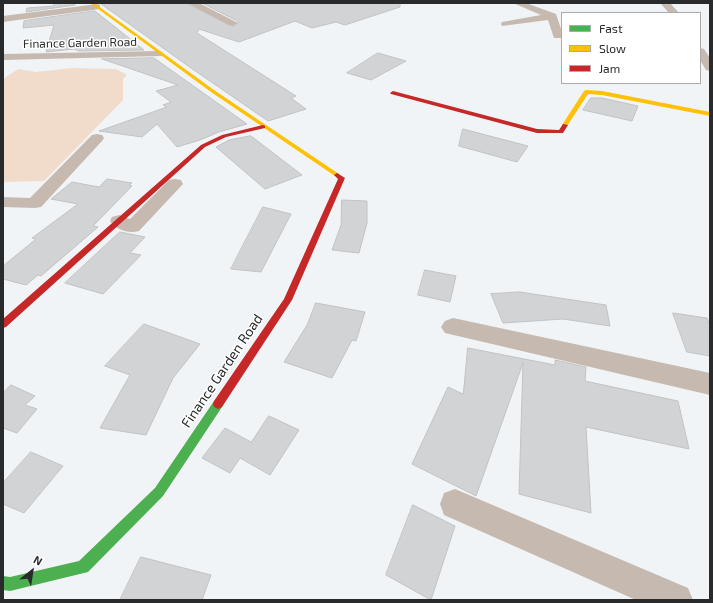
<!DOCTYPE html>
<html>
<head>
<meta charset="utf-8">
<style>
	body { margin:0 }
	#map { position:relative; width:713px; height:603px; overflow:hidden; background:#f1f4f6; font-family:"Exo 2",sans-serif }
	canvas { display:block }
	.frame { position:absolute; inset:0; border:4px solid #282a2b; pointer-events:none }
	.legend { position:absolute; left:561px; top:12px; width:140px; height:72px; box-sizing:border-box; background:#fff; border:1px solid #a9aaaa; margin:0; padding:5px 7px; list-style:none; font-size:12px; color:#282a2b }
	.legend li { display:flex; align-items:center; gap:8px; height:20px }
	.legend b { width:20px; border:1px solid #a9aaaa }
	.north { position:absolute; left:12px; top:551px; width:40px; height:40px; -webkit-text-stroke:3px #fff; paint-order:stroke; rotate:30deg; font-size:11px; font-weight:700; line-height:16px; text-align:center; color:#282a2b }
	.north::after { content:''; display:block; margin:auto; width:14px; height:18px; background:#282a2b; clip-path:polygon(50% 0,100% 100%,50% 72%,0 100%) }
</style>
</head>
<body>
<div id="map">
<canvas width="713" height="603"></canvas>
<div class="frame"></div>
<ul class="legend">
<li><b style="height:5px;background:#4caf50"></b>Fast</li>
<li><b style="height:5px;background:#ffc107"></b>Slow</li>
<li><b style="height:5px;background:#c62828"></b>Jam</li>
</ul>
<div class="north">N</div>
</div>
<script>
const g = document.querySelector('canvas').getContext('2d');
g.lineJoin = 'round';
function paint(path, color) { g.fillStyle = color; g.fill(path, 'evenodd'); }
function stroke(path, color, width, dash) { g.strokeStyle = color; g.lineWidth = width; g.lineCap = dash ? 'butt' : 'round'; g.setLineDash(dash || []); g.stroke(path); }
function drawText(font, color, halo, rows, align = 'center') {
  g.font = font + ' "Exo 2",sans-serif'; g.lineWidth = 3; g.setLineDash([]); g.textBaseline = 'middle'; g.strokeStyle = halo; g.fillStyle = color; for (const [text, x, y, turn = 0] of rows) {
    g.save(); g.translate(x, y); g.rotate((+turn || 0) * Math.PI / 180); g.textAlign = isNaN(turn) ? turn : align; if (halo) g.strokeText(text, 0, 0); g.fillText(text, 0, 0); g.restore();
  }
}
const green = new Path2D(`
	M 72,68 L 116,69 L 127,75 L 123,79 L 123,100 L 44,181 L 3,182 L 3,79 L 18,69 L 36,72 Z`);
const building = new Path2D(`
	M 62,3 L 75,3 L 75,5 L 26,12 L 27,8 L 54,6 L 54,4 Z
	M 186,3 L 233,27 L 239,22 L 202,3 L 400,3 L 400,7 L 345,25 L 336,22 L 312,28 L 295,21 L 239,42 L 199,29 L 197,33 L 296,96 L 291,98 L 306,109 L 268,121 L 191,68 L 101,4 Z
	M 95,11 L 144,50 L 79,51 L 74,49 L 46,52 L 54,25 L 23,28 L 24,21 Z
	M 378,53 L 406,61 L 371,80 L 347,73 Z
	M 154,58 L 247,124 L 219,132 L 200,140 L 177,147 L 157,124 L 142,137 L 99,131 L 167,107 L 163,105 L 171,102 L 156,91 L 178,85 L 102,59 Z
	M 591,98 L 602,98 L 638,106 L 632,121 L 583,110 Z
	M 463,129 L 528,146 L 517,162 L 459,146 Z
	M 251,136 L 302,175 L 265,189 L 216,147 L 229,140 Z
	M 107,179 L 132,183 L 129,185 L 132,186 L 93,226 L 98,227 L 41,276 L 38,275 L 26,285 L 3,279 L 3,266 L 36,239 L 32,238 L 78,204 L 51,199 L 72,182 L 99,187 Z
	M 342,200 L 367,201 L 367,223 L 359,253 L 332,250 L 341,225 Z
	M 263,207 L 291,214 L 261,272 L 231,269 Z
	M 120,232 L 145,237 L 130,253 L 141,255 L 103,294 L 65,283 Z
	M 425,270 L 456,276 L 450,302 L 418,295 Z
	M 520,292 L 606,305 L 610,326 L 563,319 L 503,323 L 491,294 Z
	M 316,303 L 365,312 L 356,341 L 352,340 L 332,378 L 284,362 L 307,325 Z
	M 673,313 L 707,318 L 710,326 L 710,356 L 687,352 Z
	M 144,324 L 200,344 L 173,378 L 146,435 L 100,428 L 130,375 L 105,366 Z
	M 468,348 L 555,365 L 555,360 L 586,367 L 585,381 L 678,401 L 689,449 L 586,427 L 591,513 L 519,494 L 523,363 L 476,496 L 412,464 L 448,387 L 463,394 Z
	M 11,385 L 35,396 L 25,405 L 37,409 L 17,433 L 3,428 L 3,393 Z
	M 269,416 L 299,430 L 270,475 L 240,458 L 230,473 L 202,458 L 225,428 L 251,442 Z
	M 31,452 L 63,466 L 24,513 L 3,504 L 3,483 Z
	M 413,505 L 455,526 L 431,600 L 386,575 Z
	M 141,557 L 211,575 L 202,600 L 120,600 Z`);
const street = new Path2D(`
	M 187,3 L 199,3 L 238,23 L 233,26 L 229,25 Z
	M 513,3 L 526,3 L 556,14 L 562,32 L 562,38 L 554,38 L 548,20 L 502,26 L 501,24 L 502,22 L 541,15 Z
	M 660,3 L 670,3 L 679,13 L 669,13 Z
	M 97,4 L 100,5 L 100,9 L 3,22 L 3,16 Z
	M 700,48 L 704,49 L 710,58 L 710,71 L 706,70 L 700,60 Z
	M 158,51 L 162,52 L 164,54 L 162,56 L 3,60 L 3,54 Z
	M 97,134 L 102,135 L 104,138 L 102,141 L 41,207 L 35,208 L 3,207 L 3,197 L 30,198 L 92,135 Z
	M 175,179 L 181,180 L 183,184 L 139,231 C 129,234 116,230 110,221 L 112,217 L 119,215 L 130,219 L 169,180 Z
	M 453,318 L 710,373 L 710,395 L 445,333 L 441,327 L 445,321 Z
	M 455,489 L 688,588 L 693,600 L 636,600 L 444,515 L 440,504 L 444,493 Z`);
const fast = new Path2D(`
	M 218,399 L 222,401 L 223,404 L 222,407 L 163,496 L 88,572 L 10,591 L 3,590 L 3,576 L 10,577 L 79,561 L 155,488 L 214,401 Z`);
const slow = new Path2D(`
	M 90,3 L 94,3 L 214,90 L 339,174 L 339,176 L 335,176 L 211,92 Z
	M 586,90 L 602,91 L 710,112 L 710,116 L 602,95 L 588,94 L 567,126 L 563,126 L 562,125 L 584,91 Z`);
const jam = new Path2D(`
	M 393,91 L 537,129 L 559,130 L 563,124 L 568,125 L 563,133 L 537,133 L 391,94 L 390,93 Z
	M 263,125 L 265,126 L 265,128 L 226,137 L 205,147 L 6,327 L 3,328 L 3,319 L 201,145 L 222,135 Z
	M 337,173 L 345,178 L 292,300 L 222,407 L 218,409 L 214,407 L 213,404 L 214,401 L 284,299 L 338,179 L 334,175 Z`);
const farStreetnames = [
	["Finance Garden Road",80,43,-1]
];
const streetNames = [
	["Finance Garden Road",222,371,-56]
];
paint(green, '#f1dccc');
paint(building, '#d1d3d4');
stroke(building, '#c0c2c4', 1);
paint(street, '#c6b9b0');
paint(fast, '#4caf50');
paint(slow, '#ffc107');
paint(jam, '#c62828');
drawText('12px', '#282a2b', '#fff', farStreetnames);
drawText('14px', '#282a2b', '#fff', streetNames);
</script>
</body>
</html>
